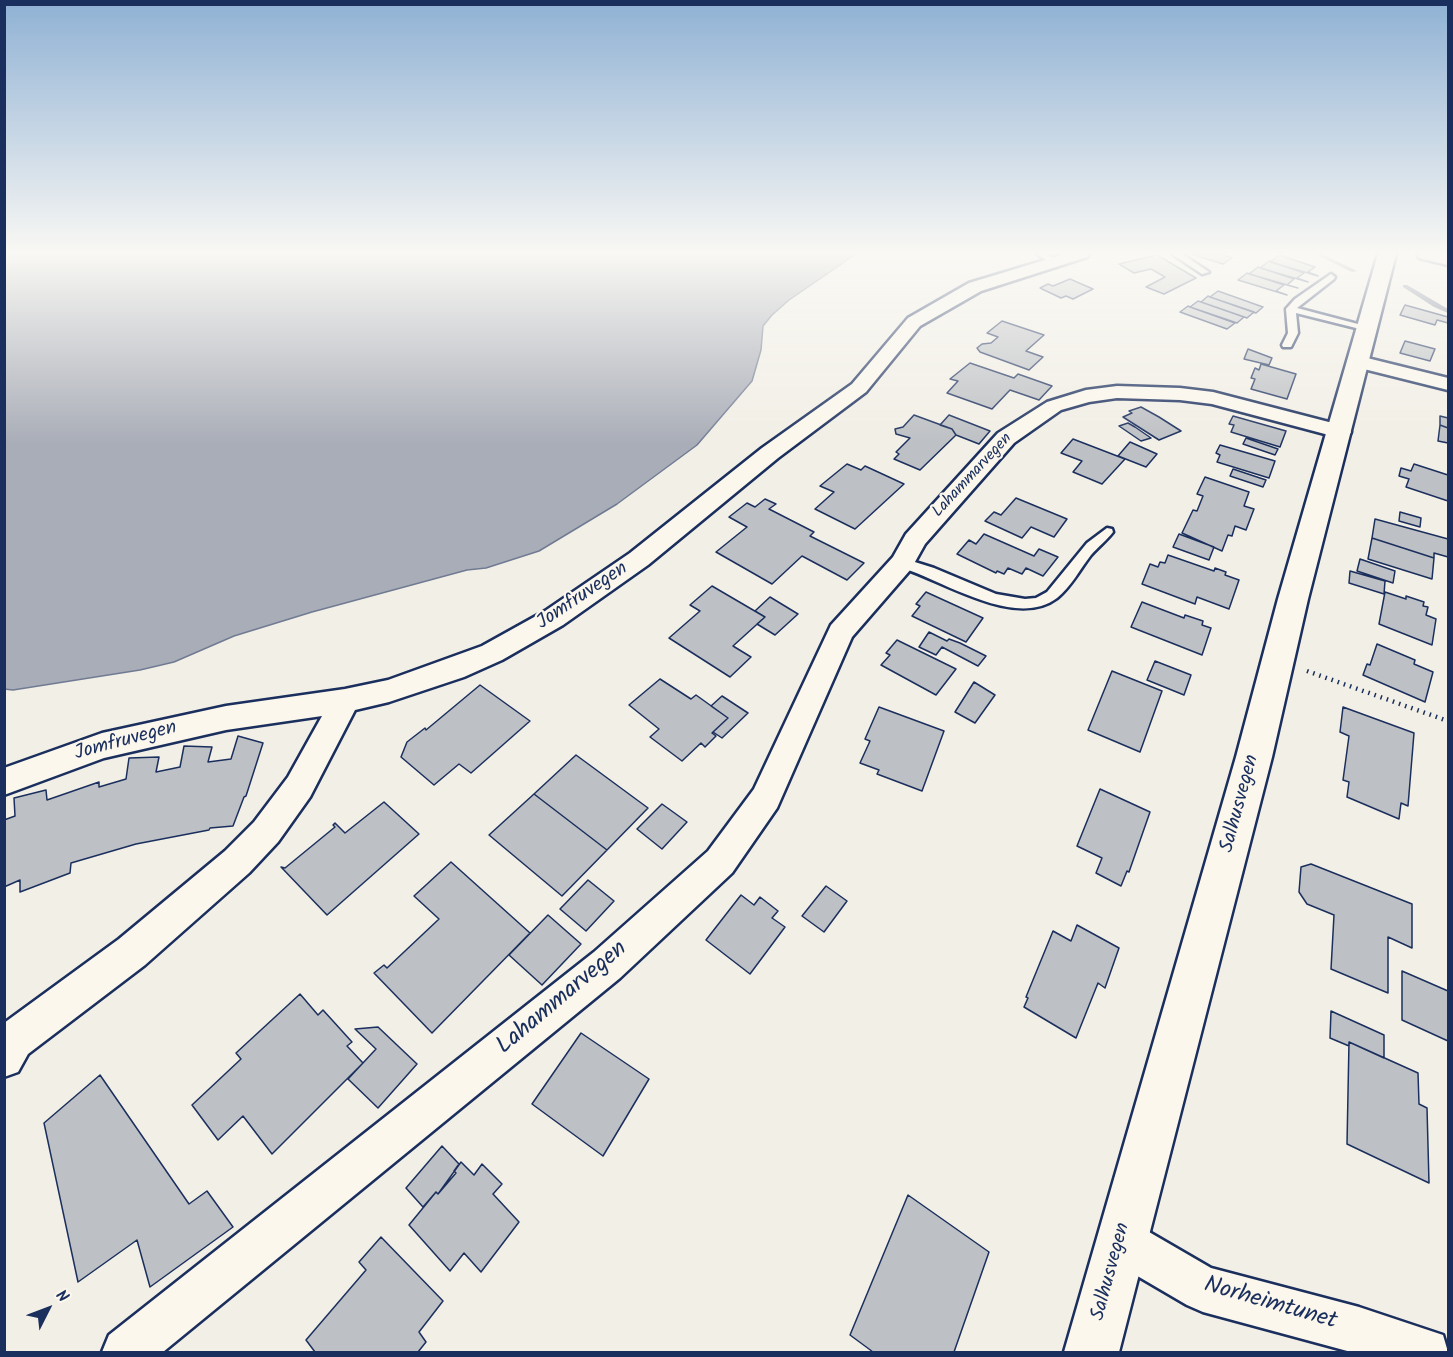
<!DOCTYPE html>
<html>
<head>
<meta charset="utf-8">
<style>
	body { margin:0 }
	#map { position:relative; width:1453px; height:1357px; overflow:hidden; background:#f2efe6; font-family:Kalam,sans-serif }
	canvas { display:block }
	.frame { position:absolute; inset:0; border:6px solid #1b2f5e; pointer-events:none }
	.north { position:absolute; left:18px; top:1279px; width:60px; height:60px; -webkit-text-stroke:4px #fbf7ec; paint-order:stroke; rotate:48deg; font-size:16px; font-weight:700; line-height:24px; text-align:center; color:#1b2f5e }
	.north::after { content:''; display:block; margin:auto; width:21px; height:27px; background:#1b2f5e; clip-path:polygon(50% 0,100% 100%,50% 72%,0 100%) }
</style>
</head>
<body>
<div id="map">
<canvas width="1453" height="1357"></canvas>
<div class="frame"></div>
<div class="north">N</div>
</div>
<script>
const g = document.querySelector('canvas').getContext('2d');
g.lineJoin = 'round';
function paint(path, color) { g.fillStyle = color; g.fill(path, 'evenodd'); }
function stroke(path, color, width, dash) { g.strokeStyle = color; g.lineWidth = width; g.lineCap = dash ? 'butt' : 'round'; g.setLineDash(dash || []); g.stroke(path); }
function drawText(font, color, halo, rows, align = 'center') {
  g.font = font + ' Kalam,sans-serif'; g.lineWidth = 4.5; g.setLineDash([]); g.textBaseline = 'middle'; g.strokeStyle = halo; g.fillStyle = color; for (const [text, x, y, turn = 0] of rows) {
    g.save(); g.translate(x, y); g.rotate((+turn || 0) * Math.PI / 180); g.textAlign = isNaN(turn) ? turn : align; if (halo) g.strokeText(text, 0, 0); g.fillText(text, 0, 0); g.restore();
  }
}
const water = new Path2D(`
	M 4,254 L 856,254 L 789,300 L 772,315 L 763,326 L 761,350 L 752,381 L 697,445 L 617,504 L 539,551 L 486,568 L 467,570 L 312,612 L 234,636 L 174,662 L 140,670 L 13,690 L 4,689 Z`);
const stream = new Path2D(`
	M 1315,254 L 1322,254 L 1357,271 L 1352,272 Z
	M 1403,285 L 1407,285 L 1448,309 L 1448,313 L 1434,307 L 1403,287 Z`);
const building = new Path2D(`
	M 1191,254 L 1220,254 L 1232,258 L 1223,264 Z
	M 1157,255 L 1196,278 L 1164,294 L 1146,287 L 1165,277 L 1151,269 L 1134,273 L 1119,264 Z
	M 1279,255 L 1315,267 L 1308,272 L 1318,276 L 1270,262 Z
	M 1269,261 L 1304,273 L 1297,278 L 1308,282 L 1260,268 Z
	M 1258,267 L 1294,279 L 1287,285 L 1298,288 L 1249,274 Z
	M 1247,273 L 1284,285 L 1276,291 L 1287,295 L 1238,280 Z
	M 1070,279 L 1093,289 L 1073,299 L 1066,296 L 1061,298 L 1040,288 L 1048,284 L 1053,286 Z
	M 1218,291 L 1263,307 L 1256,313 L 1210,297 Z
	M 1208,296 L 1210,297 L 1254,312 L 1247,318 L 1201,302 Z
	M 1198,301 L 1201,302 L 1244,317 L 1237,323 L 1190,307 Z
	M 1405,305 L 1448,317 L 1448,323 L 1437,320 L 1435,325 L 1400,315 Z
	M 1188,306 L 1190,307 L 1235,323 L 1227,329 L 1180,312 Z
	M 1002,321 L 1044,335 L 1026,351 L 1043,357 L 1029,370 L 980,352 L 977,348 L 982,344 L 991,343 L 998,337 L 987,333 Z
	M 1405,341 L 1435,349 L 1430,361 L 1400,353 Z
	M 1248,349 L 1272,358 L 1269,365 L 1244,359 Z
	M 970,363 L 1014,378 L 1018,374 L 1052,386 L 1039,400 L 1010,390 L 992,409 L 947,393 L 958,381 L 950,379 Z
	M 1261,364 L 1296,374 L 1287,399 L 1251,389 L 1255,379 L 1251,378 L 1255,368 L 1259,370 Z
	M 1141,407 L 1159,417 L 1181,431 L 1159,440 L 1123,417 L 1132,413 L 1129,411 Z
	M 914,415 L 952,429 L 956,435 L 920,470 L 894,459 L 899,454 L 896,452 L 910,438 L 896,434 L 895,429 L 903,427 Z
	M 949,415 L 990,431 L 979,444 L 956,435 L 952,429 L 940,425 Z
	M 1233,416 L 1286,431 L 1280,447 L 1231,432 L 1234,425 L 1229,424 Z
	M 1440,416 L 1448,418 L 1448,428 L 1440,425 Z
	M 1128,423 L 1135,427 L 1151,438 L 1141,441 L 1119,426 Z
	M 1440,425 L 1448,428 L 1448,443 L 1438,441 Z
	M 1246,438 L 1278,449 L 1275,455 L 1243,444 Z
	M 1073,439 L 1125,459 L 1102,484 L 1073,472 L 1082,461 L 1061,453 Z
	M 1130,442 L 1157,454 L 1146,467 L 1118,456 Z
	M 1220,445 L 1275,461 L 1269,478 L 1217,462 L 1220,455 L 1216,453 Z
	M 847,464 L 861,470 L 865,466 L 904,484 L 855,529 L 815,509 L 834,492 L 820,486 Z
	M 1414,464 L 1448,475 L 1448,501 L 1406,487 L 1409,479 L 1399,476 L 1401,468 L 1411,471 Z
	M 1233,469 L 1266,480 L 1263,487 L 1230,476 Z
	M 1205,477 L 1249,492 L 1244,506 L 1254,509 L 1246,530 L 1235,526 L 1232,536 L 1228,535 L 1222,551 L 1182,533 L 1193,510 L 1197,511 L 1203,496 L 1197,494 Z
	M 1016,498 L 1067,519 L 1054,537 L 1031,527 L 1022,538 L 985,521 L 994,512 L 1001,515 Z
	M 765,499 L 776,504 L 769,509 L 814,532 L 810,536 L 864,563 L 847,580 L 802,556 L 772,584 L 716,552 L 747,527 L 729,517 L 747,503 L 755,507 Z
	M 1400,512 L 1421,518 L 1420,527 L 1399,521 Z
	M 1375,519 L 1448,539 L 1448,557 L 1434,553 L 1434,558 L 1372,538 Z
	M 984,534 L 1034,556 L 1039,549 L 1058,557 L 1043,576 L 1026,568 L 1022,574 L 1008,568 L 1004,574 L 997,571 L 996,573 L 957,554 L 969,540 L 976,544 Z
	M 1179,534 L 1214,547 L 1209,560 L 1173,547 Z
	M 1372,538 L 1434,558 L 1432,579 L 1368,559 Z
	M 1168,555 L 1214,571 L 1215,568 L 1226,572 L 1225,575 L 1239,580 L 1229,609 L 1197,597 L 1195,604 L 1142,584 L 1150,564 L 1158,567 L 1160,562 L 1165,563 Z
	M 1360,559 L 1395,571 L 1393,583 L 1357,571 Z
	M 1350,571 L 1385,581 L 1384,594 L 1349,583 Z
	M 712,586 L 765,617 L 733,646 L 751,657 L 730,677 L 669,638 L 700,611 L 690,605 Z
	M 926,592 L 983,618 L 966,642 L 912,616 L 920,606 L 916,604 Z
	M 1385,592 L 1406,599 L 1406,596 L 1424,602 L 1423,606 L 1428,607 L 1426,615 L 1436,619 L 1432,645 L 1379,624 Z
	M 770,597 L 798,614 L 775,635 L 757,624 L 765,617 L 755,611 Z
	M 1142,602 L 1184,618 L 1185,615 L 1203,621 L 1202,625 L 1211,628 L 1202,655 L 1131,627 Z
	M 929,632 L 947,641 L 949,639 L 960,643 L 986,656 L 978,666 L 942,647 L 936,655 L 919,647 Z
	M 897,640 L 956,669 L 936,695 L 881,665 L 890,655 L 886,653 Z
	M 1377,644 L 1415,660 L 1414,664 L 1433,672 L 1425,702 L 1363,675 L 1367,664 L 1370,665 Z
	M 1155,661 L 1191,675 L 1184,695 L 1147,680 Z
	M 1112,671 L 1162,691 L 1140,752 L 1088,730 Z
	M 660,679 L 691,699 L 696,695 L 728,718 L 712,733 L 716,736 L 705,747 L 701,743 L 682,761 L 650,737 L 659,729 L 629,705 Z
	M 974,682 L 995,695 L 975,723 L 955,712 Z
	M 480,685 L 530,721 L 471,773 L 459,764 L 434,785 L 401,757 L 407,742 L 425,728 L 426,730 Z
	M 722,696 L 748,713 L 722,738 L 713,732 L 728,718 L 711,706 Z
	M 879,707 L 944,731 L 922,791 L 877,774 L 879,770 L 860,763 L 870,741 L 865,739 Z
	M 1343,707 L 1414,733 L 1408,806 L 1401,803 L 1399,819 L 1347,797 L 1349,782 L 1343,780 L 1349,736 L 1340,732 Z
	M 238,736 L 263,743 L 246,796 L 244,797 L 233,826 L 210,828 L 209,830 L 136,844 L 71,863 L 70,873 L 20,892 L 20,880 L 4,887 L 4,820 L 15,816 L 14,798 L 46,790 L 47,800 L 99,782 L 99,787 L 126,779 L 129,758 L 159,757 L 156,772 L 180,767 L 184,746 L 212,747 L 208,762 L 231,759 Z
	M 576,755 L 648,808 L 607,850 L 534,794 Z
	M 1100,789 L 1150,812 L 1129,872 L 1127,871 L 1121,886 L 1096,873 L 1102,858 L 1077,846 Z
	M 534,794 L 607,850 L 562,896 L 489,835 Z
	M 384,802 L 419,834 L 327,915 L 281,867 L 285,868 L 335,827 L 333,825 L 335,823 L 345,833 Z
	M 662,804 L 687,822 L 662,849 L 637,829 Z
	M 451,862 L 530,933 L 432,1033 L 374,973 L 384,965 L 387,968 L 439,919 L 414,896 Z
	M 1311,864 L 1412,904 L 1412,948 L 1388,937 L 1388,993 L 1331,969 L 1334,915 L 1307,904 L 1299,892 L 1301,867 Z
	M 588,880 L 614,901 L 586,931 L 560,909 Z
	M 826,886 L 847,901 L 824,932 L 802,916 Z
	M 741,895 L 754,905 L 760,897 L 778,911 L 772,918 L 785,927 L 750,974 L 706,940 Z
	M 548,915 L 581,944 L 542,985 L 509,955 Z
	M 1077,925 L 1119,948 L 1105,988 L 1098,983 L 1076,1038 L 1024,1007 L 1028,998 L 1026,997 L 1053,931 L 1071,941 Z
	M 1402,971 L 1448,991 L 1448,1041 L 1402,1020 Z
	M 300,994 L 318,1015 L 323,1010 L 352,1042 L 347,1046 L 363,1063 L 272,1154 L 243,1116 L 218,1140 L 192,1105 L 241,1059 L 236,1053 Z
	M 1331,1011 L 1384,1035 L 1384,1058 L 1349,1042 L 1349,1046 L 1330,1038 Z
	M 378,1027 L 417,1064 L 378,1108 L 348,1079 L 376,1049 L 355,1029 Z
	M 581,1033 L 649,1079 L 603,1156 L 532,1104 Z
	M 1349,1042 L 1418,1073 L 1419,1104 L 1427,1108 L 1429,1183 L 1347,1144 Z
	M 100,1075 L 189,1204 L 207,1191 L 233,1227 L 150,1287 L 137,1240 L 78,1282 L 44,1123 Z
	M 442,1146 L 459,1164 L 454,1171 L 456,1173 L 438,1194 L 436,1192 L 423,1207 L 406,1188 Z
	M 461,1162 L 474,1175 L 482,1164 L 502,1184 L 493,1194 L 519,1222 L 481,1272 L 464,1253 L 450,1271 L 409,1225 L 436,1192 L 438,1194 Z
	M 908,1195 L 989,1252 L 954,1352 L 873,1352 L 850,1335 Z
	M 381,1237 L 443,1301 L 419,1332 L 426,1342 L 418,1352 L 315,1352 L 306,1340 L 366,1270 L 359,1262 Z`);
const path = new Path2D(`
	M 1307,671 L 1448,721`);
const lane = new Path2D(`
	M 1037,254 L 1047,254 L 1059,262 L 1052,264 Z
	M 1172,254 L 1182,254 L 1209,272 L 1202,274 Z
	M 1331,274 L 1335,277 L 1334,279 L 1297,308 L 1373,328 L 1368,331 L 1296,313 L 1298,333 L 1291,347 L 1283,347 L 1282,345 L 1288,333 L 1286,309 L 1295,299 Z
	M 1107,528 L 1112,529 L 1113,532 C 1107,540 1098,547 1091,555 C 1080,569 1071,587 1057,598 C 1015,630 941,579 897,566 L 895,563 L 902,558 L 934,568 L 996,594 L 1025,599 L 1036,598 L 1047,592 L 1087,543 Z`);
const street = new Path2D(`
	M 1065,254 L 1089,254 L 1087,257 L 981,291 L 920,326 L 866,392 L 778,458 L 648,565 L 563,625 L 502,660 L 464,677 L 389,702 L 355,710 L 310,797 L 278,842 L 249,873 L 145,965 L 28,1054 L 18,1072 L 4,1077 L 4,1023 L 119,939 L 225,851 L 254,822 L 288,777 L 322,716 L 226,730 L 104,758 L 4,795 L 4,768 L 102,733 L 226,706 L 345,689 L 388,680 L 482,646 L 545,611 L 630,553 L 762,448 L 852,384 L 908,318 L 969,283 Z
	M 1359,356 L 1448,378 L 1448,390 L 1352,366 L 1349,362 L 1352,358 Z
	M 1117,386 L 1180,388 L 1213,392 L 1348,427 L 1351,432 L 1348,437 L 1340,438 L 1212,404 L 1180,400 L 1117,398 L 1089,402 L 1061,410 L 1014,443 L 925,544 L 911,569 L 852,637 L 777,808 L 732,873 L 620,978 L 163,1352 L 102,1352 L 109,1335 L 594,952 L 708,851 L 754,789 L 831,625 L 893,557 L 906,534 L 998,433 L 1047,402 L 1086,390 Z
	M 1121,1219 L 1137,1225 L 1211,1268 L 1359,1307 L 1443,1335 L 1448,1352 L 1351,1352 L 1203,1312 L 1187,1305 L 1105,1257 L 1099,1241 L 1105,1225 Z`);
const secondary = new Path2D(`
	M 1378,254 L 1396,254 L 1308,599 L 1272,757 L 1119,1352 L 1064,1352 L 1236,757 L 1278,599 Z
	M 1417,254 L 1448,254 L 1448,265 L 1419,258 Z`);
const farStreetnames = [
	["Lahammarvegen",973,476,-47]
];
const streetNames = [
	["Jomfruvegen",583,597,-34],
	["Jomfruvegen",126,742,-15],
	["Salhusvegen",1241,804,-75],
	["Salhusvegen",1112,1272,-75]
];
const nearStreetnames = [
	["Lahammarvegen",563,999,-40],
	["Norheimtunet",1270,1305,16]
];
paint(water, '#a9adb7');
stroke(water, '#707b93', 1.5);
paint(stream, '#707b93');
paint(building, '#bdc0c4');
stroke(building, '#1b2f5e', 1.5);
stroke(lane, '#1b2f5e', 5);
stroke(street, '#1b2f5e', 5);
stroke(secondary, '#1b2f5e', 5);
stroke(path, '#1b2f5e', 4.5, [1.5, 5]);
paint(lane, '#fbf7ec');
paint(street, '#fbf7ec');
paint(secondary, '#fbf7ec');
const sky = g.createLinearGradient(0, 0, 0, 444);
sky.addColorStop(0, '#8fb1d4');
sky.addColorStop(0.57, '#f9f8f4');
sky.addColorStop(1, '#f9f8f400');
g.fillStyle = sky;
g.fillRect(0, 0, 1453, 444);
drawText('16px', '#1b2f5e', '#fbf7ec', farStreetnames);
drawText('20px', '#1b2f5e', '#fbf7ec', streetNames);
drawText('24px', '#1b2f5e', '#fbf7ec', nearStreetnames);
</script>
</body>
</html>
